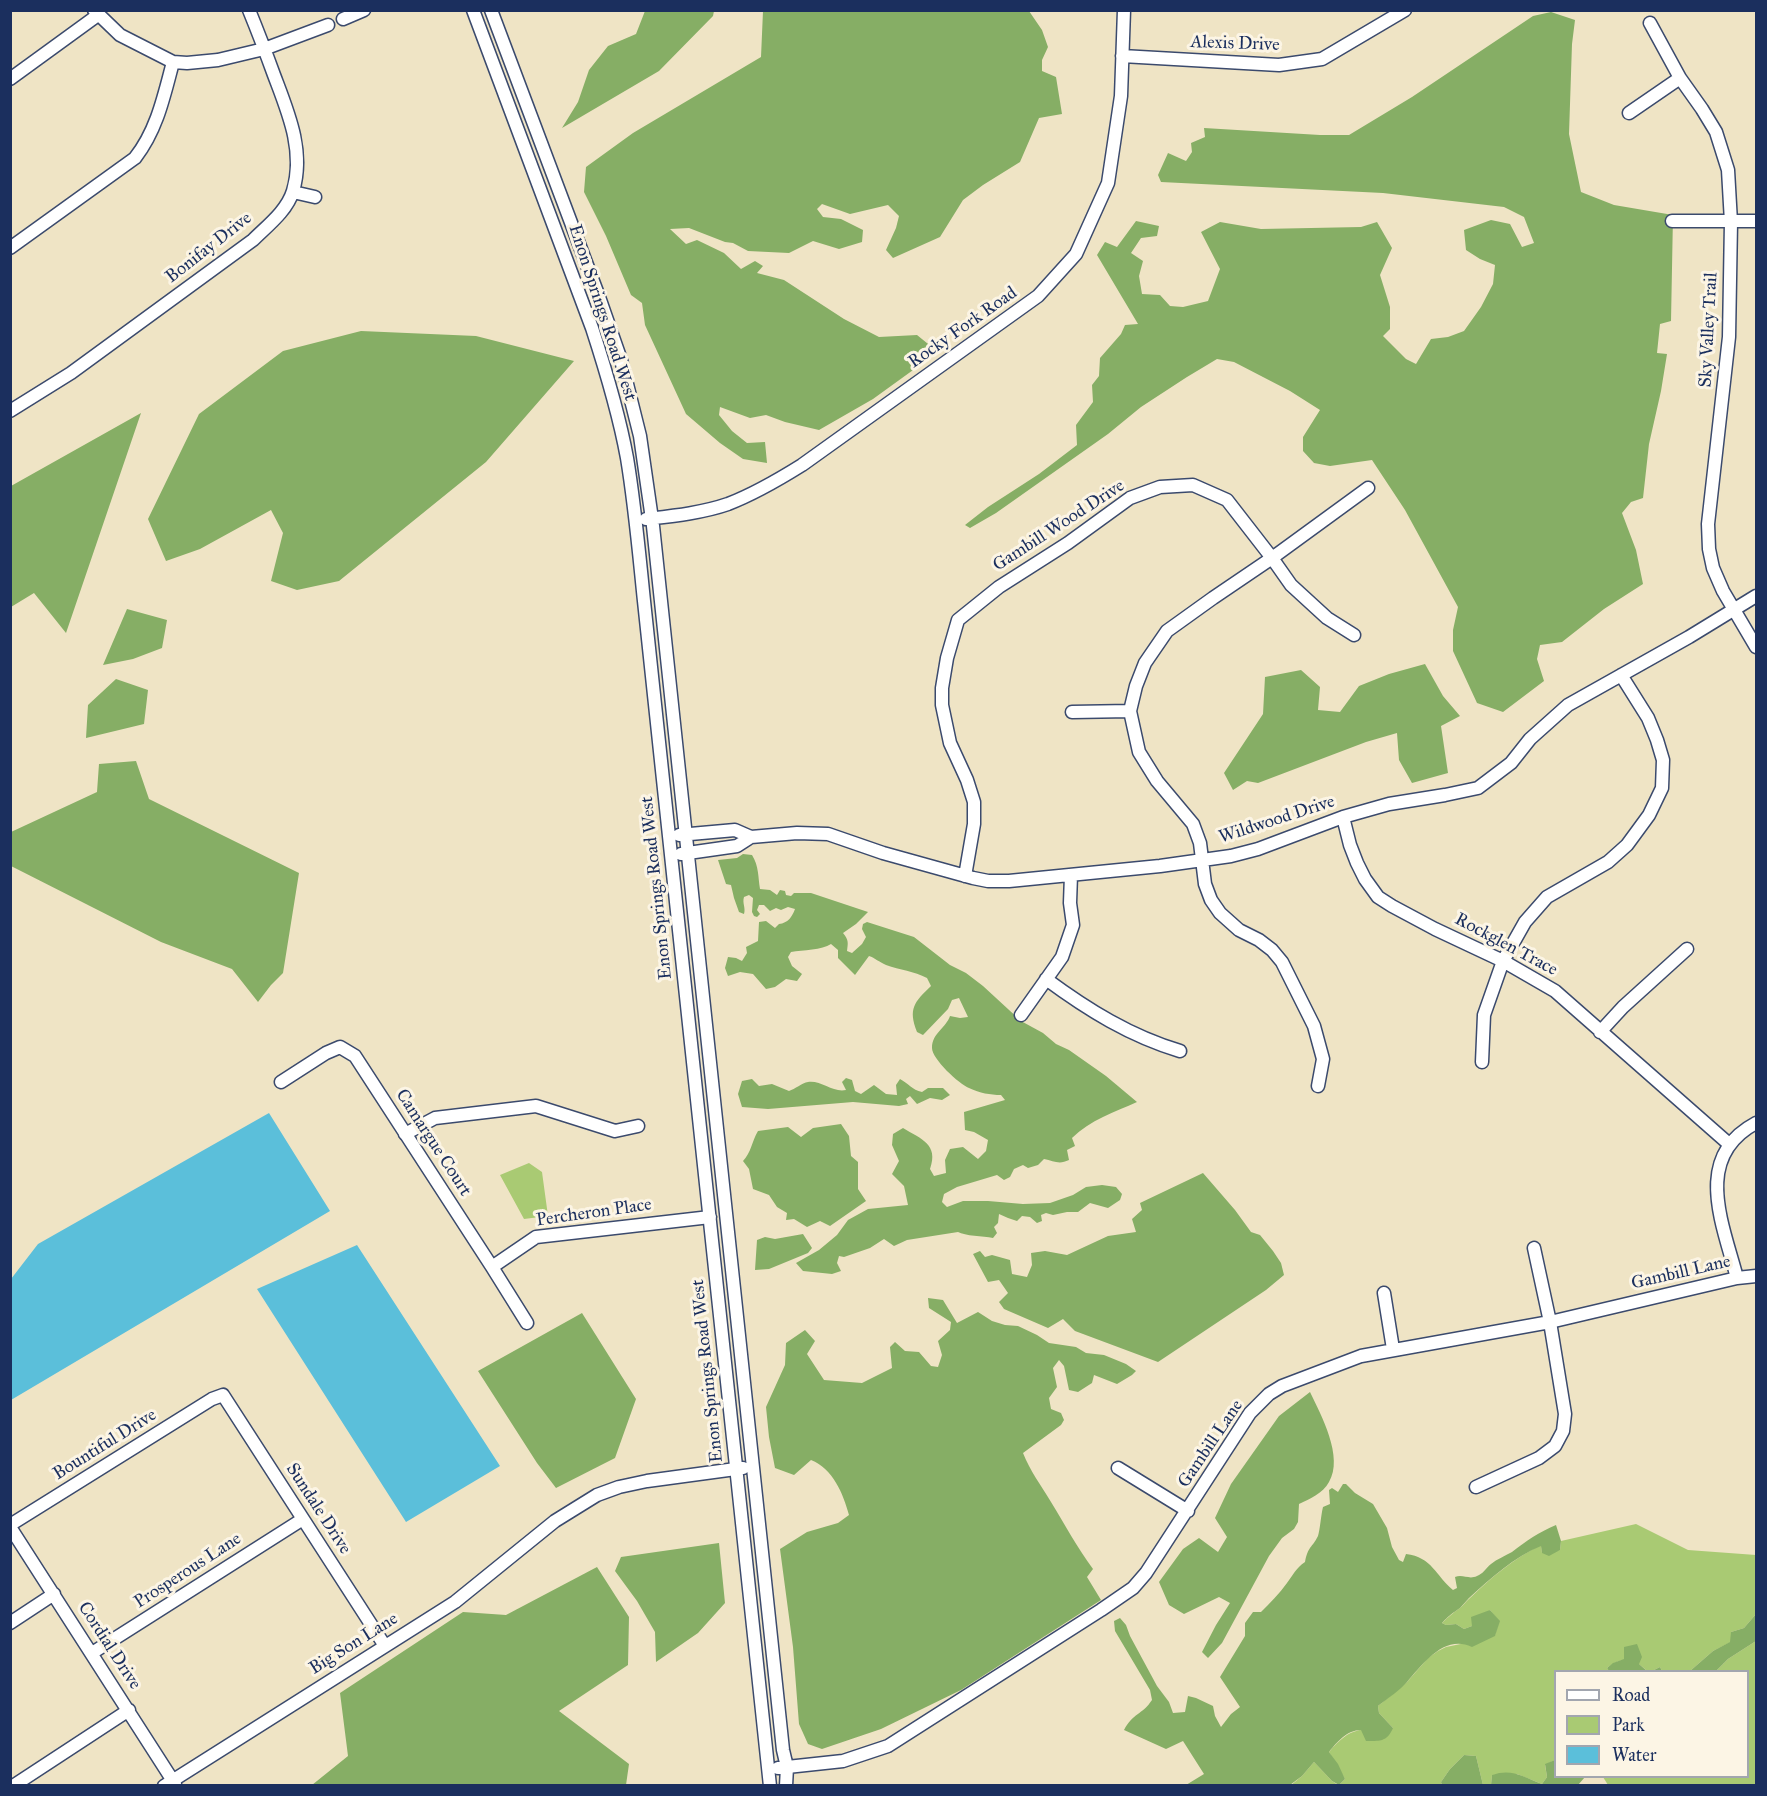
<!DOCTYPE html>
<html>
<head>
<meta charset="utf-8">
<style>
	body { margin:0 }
	#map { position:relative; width:1767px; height:1796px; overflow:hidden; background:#efe4c5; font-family:"IM FELL Great Primer",serif }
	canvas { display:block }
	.frame { position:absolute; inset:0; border:12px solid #1b2f5e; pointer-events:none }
	.legend { position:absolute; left:1554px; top:1670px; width:195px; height:108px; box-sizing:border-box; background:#fcf5e5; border:2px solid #a2a6af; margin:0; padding:8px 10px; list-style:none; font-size:18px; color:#1b2f5e }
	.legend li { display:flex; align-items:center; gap:12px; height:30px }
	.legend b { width:30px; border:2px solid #a2a6af }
</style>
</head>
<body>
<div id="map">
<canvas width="1767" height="1796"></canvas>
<div class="frame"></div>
<ul class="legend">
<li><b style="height:8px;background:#fff"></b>Road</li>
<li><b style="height:16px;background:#a9ca73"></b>Park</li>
<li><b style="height:16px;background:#5bbfda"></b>Water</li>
</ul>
</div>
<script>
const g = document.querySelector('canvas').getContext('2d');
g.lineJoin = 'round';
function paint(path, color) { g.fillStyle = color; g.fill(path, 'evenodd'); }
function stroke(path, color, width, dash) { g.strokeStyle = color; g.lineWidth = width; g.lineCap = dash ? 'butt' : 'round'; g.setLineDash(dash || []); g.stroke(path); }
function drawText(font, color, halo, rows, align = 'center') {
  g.font = font + ' "IM FELL Great Primer",serif'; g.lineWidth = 6; g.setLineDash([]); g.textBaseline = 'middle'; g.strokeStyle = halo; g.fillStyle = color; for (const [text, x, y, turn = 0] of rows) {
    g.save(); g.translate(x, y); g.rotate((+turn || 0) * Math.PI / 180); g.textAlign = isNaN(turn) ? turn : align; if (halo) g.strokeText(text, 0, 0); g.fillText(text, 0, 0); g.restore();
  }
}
const green = new Path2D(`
	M 529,1163 L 542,1172 L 548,1216 L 524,1219 L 500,1175 Z
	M 1636,1524 L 1688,1550 L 1756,1555 L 1756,1614 L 1744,1628 L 1731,1632 L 1731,1642 L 1713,1651 L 1690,1671 L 1662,1671 L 1660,1667 L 1652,1671 L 1647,1671 C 1634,1658 1622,1656 1607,1668 L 1609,1671 L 1556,1672 L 1555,1760 L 1545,1765 L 1547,1777 L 1542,1784 L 1517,1774 L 1492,1775 L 1491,1785 L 1483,1785 L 1476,1756 L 1464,1755 L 1450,1769 L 1441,1782 L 1442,1785 L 1339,1785 L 1345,1779 L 1329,1752 C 1352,1725 1360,1730 1393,1728 L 1379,1713 L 1378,1706 L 1407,1682 L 1428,1658 L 1438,1651 L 1446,1647 L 1485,1639 L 1495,1635 L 1499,1621 L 1490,1610 L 1472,1626 L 1464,1629 L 1456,1624 L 1446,1625 L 1442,1623 C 1448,1617 1453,1613 1460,1608 C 1464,1605 1466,1601 1470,1598 C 1491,1578 1514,1558 1541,1545 L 1542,1553 L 1560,1550 L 1561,1541 Z
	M 1756,1641 L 1756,1785 L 1608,1785 L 1603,1777 L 1748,1776 L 1748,1672 L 1716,1671 L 1728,1659 Z
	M 1314,1762 L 1332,1781 L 1338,1785 L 1290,1786 L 1302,1776 Z`);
const forest = new Path2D(`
	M 645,11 L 714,11 L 713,16 L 659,71 L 562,128 L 578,102 L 589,70 L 608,46 L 636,34 Z
	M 763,11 L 1029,11 L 1042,30 L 1048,47 L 1042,60 L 1042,71 L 1056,77 L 1062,114 L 1039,118 L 1020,162 L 983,185 L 963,200 L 940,237 L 893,258 L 886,250 L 896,228 L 899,216 L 888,205 L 850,214 L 822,204 L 817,209 L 823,217 L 841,219 L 863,230 L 862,242 L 839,249 L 813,241 L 789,253 L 748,251 L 733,243 L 725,242 L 689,228 L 670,229 L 686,244 L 697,240 L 724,253 L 741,269 L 755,261 L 763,266 L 757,273 L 784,280 L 844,319 L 879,337 L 917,335 L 938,352 L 873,399 L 819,430 L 785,422 L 766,415 L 750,418 L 720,407 L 719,415 L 732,431 L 747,443 L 765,442 L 767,463 L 743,459 L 720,443 L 686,414 L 645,325 L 642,303 L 631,295 L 606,236 L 584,192 L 586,167 L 633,133 L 761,57 Z
	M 1551,12 L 1575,20 L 1572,44 L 1569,134 L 1581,192 L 1614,205 L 1673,215 L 1671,321 L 1660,324 L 1657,353 L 1667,354 L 1661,391 L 1649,444 L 1643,498 L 1631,502 L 1622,513 L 1636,550 L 1643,584 L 1604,609 L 1562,642 L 1540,645 L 1537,659 L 1544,681 L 1503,712 L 1477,703 L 1453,651 L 1453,630 L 1458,607 L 1405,510 L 1372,460 L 1330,466 L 1314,463 L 1303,451 L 1303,437 L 1320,410 L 1290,391 L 1234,362 L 1217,359 L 1187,377 L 1141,407 L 1108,434 L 996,513 L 970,528 L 965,525 L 988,507 L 1039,474 L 1077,445 L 1076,425 L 1093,402 L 1092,385 L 1099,376 L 1100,358 L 1121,334 L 1125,325 L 1138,324 L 1097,255 L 1105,242 L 1117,247 L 1136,221 L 1159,226 L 1157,236 L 1141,238 L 1131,253 L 1143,261 L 1139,276 L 1142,294 L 1160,295 L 1170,306 L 1183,307 L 1208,301 L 1220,269 L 1201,232 L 1220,222 L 1261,229 L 1361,227 L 1377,222 L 1392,248 L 1380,275 L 1390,307 L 1390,329 L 1383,336 L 1406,359 L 1416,364 L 1431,339 L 1448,337 L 1464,331 L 1481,307 L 1493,284 L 1495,265 L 1480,259 L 1466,250 L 1464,230 L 1491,220 L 1510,224 L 1522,247 L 1534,243 L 1524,217 L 1504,207 L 1383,193 L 1161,182 L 1158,175 L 1168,153 L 1186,161 L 1192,152 L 1191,143 L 1205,137 L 1204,128 L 1320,135 L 1349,135 L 1412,97 L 1533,16 Z
	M 361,331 L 476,336 L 574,361 L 486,462 L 339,581 L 297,590 L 271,581 L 283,533 L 271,510 L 200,549 L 166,561 L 148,519 L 199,414 L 283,351 Z
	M 141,413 L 66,633 L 34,593 L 11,607 L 11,486 Z
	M 127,609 L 167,620 L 162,648 L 133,659 L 103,665 Z
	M 1425,664 L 1443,696 L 1460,716 L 1441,726 L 1448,773 L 1412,783 L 1399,760 L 1397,733 L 1366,742 L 1258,783 L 1247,781 L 1233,790 L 1224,773 L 1263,714 L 1265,677 L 1301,670 L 1320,687 L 1318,710 L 1340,712 L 1359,686 L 1389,674 Z
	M 116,679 L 148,690 L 144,724 L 86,738 L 88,705 Z
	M 136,761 L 149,799 L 299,873 L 283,973 L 271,985 L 258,1002 L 232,969 L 161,942 L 11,866 L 11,832 L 97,792 L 99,764 Z
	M 743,854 L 752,855 C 759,866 758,877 760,889 L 770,890 L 777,895 L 780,890 L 785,891 L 786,895 L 791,896 L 794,893 L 811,893 L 868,912 L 856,924 L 843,933 C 849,940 848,943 847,951 L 852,953 L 862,944 L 866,937 L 862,929 L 863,924 L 867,922 L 914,937 L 950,965 L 966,973 L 983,986 L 1021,1021 L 1043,1033 L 1056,1044 L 1069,1050 L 1106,1076 L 1137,1102 C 1115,1112 1090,1120 1072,1138 L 1075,1146 L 1067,1150 L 1069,1160 C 1059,1165 1054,1161 1044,1159 L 1038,1165 L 1028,1168 L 1023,1165 L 1014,1169 L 1010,1177 L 1004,1180 L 997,1175 L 957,1187 L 944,1194 L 942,1202 L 947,1207 L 963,1201 L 988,1201 L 1023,1204 L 1050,1203 L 1073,1195 L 1086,1187 L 1102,1185 L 1116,1187 L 1122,1194 L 1120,1200 L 1108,1208 L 1090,1203 L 1078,1212 L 1067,1212 L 1053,1215 L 1046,1213 L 1041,1215 L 1042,1221 L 1037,1223 L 1030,1217 L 1022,1216 L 1017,1221 L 1008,1218 L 999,1214 L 998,1223 L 994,1227 L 997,1233 L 993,1238 C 983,1236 965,1236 958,1232 L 907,1240 L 894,1246 L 884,1239 L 870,1248 L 844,1257 L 839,1256 L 837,1263 L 841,1271 L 832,1274 L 803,1271 L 796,1263 L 819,1250 L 837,1235 L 848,1220 L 868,1209 L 908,1205 L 904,1186 L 892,1174 L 899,1161 L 892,1145 L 893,1134 L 903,1128 C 921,1139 939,1144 930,1169 L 934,1176 L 946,1173 L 945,1160 L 950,1149 L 963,1147 L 978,1159 L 986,1151 L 988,1140 L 974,1132 L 965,1130 L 964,1112 L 1005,1100 L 1001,1095 C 990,1095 980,1093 969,1088 C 959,1084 932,1059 932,1048 C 932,1033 946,1028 950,1016 L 960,1018 L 968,1017 L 959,998 L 952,1000 L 948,1009 L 923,1035 L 917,1032 C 908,1009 914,1002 931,986 L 927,978 C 914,971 900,970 886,965 C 879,962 875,958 869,956 L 855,975 L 838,958 L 838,950 L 831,944 C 822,950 803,950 791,952 L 788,957 L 792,966 L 802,974 L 797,981 L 786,979 L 775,987 L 766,989 L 753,974 L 740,972 L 728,976 L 725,968 L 728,957 L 736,958 L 742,961 L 747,953 L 746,947 L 758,941 L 759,922 L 766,921 L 775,928 L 779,924 C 788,923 792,917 795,909 L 788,907 L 781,910 L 776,908 L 770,911 L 764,905 L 759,905 L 757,910 L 760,914 L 757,917 L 754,916 L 752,912 L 753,898 L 749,895 L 744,897 C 742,903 746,908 744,914 L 739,912 L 734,898 L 731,885 L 726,884 L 718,860 L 737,858 Z
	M 846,1078 L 852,1080 L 855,1091 L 861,1094 L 874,1085 L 886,1094 L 897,1095 L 896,1085 L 900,1079 C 908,1083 912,1090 922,1092 L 928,1088 L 943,1088 L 950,1095 L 942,1100 L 930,1098 L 917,1104 L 910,1096 L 906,1099 L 908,1104 L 899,1106 L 853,1102 L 768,1109 L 742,1107 L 738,1094 L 742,1081 L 752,1079 L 759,1086 L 772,1084 L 789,1091 C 795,1089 802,1083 808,1082 C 821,1080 833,1093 846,1090 L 842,1082 Z
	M 841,1124 L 849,1136 L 851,1156 L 858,1162 L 858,1189 L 866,1201 L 830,1226 L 820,1221 L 807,1227 L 794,1219 L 786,1220 L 787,1213 L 777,1207 L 769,1195 L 753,1189 L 749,1169 L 743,1161 C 751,1153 752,1141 758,1131 L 788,1127 L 801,1137 L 813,1128 Z
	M 1203,1173 L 1235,1210 L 1251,1232 L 1260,1235 L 1273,1251 L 1281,1263 L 1284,1275 L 1266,1290 L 1158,1362 L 1075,1331 L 1063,1319 L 1048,1328 L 1004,1309 L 999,1302 L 1008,1293 L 999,1280 L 988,1282 L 973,1254 L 980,1251 L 985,1257 L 992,1255 L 1010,1260 L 1012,1274 L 1027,1277 L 1032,1265 L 1031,1253 L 1045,1251 L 1067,1255 L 1108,1236 L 1136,1232 L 1132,1219 L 1142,1210 L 1140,1203 Z
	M 803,1234 L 812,1248 L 808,1253 L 769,1269 L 755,1270 L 757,1240 L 765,1237 L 775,1239 Z
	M 928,1298 L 943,1300 L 957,1323 L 978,1312 L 992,1321 L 1005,1325 L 1018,1326 L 1037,1335 L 1049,1343 L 1076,1347 L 1086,1353 L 1104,1355 L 1126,1364 L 1136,1371 L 1132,1375 L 1117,1384 L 1094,1375 L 1092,1383 L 1078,1392 L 1069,1390 L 1064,1366 L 1059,1360 L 1053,1368 L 1057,1387 L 1049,1398 L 1051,1409 L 1061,1413 L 1064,1420 L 1061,1425 L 1023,1453 C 1030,1471 1041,1485 1051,1502 C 1065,1525 1077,1547 1093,1569 L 1087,1577 L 1101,1600 L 961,1690 L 881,1729 L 822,1749 L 808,1744 L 799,1724 L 793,1647 L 780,1549 L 807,1532 L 838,1523 L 849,1515 C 843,1493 833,1469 811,1460 L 794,1475 L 775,1468 L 769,1437 L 766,1407 L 785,1365 L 786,1343 L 805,1330 L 815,1341 L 807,1354 L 824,1380 L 862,1383 L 892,1368 L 890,1347 L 895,1342 L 905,1351 L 919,1352 L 931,1366 L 938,1367 L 942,1355 L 938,1341 L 950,1330 L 951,1322 L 929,1308 Z
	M 582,1313 L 636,1399 L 615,1458 L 556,1488 L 537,1463 L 478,1371 Z
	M 1310,1392 C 1321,1415 1344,1457 1329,1482 C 1323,1493 1310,1499 1299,1504 L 1298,1522 L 1294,1529 L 1282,1538 L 1269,1556 L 1222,1643 L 1208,1658 L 1202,1652 L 1216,1625 L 1230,1603 L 1219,1597 L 1184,1614 L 1169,1605 L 1159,1582 L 1183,1549 L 1199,1538 L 1218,1552 L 1227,1537 L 1215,1518 L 1231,1484 L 1279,1416 Z
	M 1343,1484 L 1346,1484 L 1355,1493 L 1373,1504 L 1387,1528 L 1392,1547 L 1399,1560 L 1403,1562 L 1406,1554 C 1432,1557 1436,1576 1453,1590 L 1457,1588 L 1455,1577 C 1463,1574 1469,1580 1477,1576 C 1483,1574 1486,1568 1491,1564 C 1497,1559 1505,1556 1512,1552 C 1526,1541 1539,1532 1556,1525 L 1561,1541 L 1560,1550 L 1549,1556 L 1542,1553 L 1541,1546 C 1514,1557 1491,1578 1469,1598 C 1466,1601 1463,1605 1460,1608 C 1453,1613 1448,1616 1442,1623 L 1446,1625 L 1456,1624 L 1464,1629 L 1472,1626 L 1471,1617 L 1490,1610 L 1500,1621 L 1495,1636 L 1472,1647 C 1444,1634 1423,1664 1407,1682 C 1399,1691 1388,1698 1378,1706 L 1379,1713 L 1393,1728 C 1387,1742 1380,1741 1366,1741 L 1361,1730 C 1347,1730 1337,1742 1329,1752 L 1338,1764 L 1345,1779 L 1339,1785 L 1332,1781 L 1314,1762 L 1302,1776 L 1290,1785 L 1186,1785 L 1204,1774 L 1183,1741 L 1166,1749 L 1124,1730 C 1133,1713 1142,1715 1152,1700 L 1150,1690 L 1115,1631 L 1114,1621 L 1120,1618 L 1126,1625 L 1130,1636 L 1157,1686 L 1169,1702 L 1173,1713 L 1185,1712 L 1188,1696 L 1196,1698 L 1213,1706 L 1215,1716 L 1221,1727 L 1231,1714 L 1240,1707 L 1220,1677 L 1245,1636 L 1245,1623 L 1253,1612 L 1261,1612 C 1270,1603 1279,1594 1287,1583 C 1293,1575 1296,1568 1305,1562 C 1308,1546 1312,1548 1318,1536 C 1320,1530 1321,1515 1323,1507 L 1330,1504 L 1329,1490 L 1332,1488 L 1338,1492 Z
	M 719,1543 L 725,1603 L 698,1633 L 656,1662 L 655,1632 L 637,1601 L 615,1571 L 621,1557 Z
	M 597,1567 L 629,1617 L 628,1665 L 559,1711 L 629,1764 L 626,1785 L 312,1785 L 348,1756 L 340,1693 L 463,1612 L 506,1615 Z
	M 1756,1614 L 1756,1641 L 1728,1659 L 1716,1671 L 1690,1671 L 1713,1651 L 1730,1642 L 1731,1632 L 1744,1628 Z
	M 1637,1644 L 1642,1657 L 1639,1664 L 1647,1671 L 1652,1671 L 1660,1667 L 1662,1671 L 1609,1671 L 1607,1668 L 1613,1663 L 1624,1659 L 1624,1647 Z
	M 1464,1755 L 1476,1756 L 1483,1785 L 1442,1785 L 1441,1782 L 1450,1769 Z
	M 1555,1760 L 1556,1776 L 1585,1777 L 1578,1785 L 1491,1785 L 1492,1775 C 1512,1768 1523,1777 1542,1784 L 1547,1777 L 1545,1764 Z`);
const water = new Path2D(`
	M 269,1113 L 330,1211 L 11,1400 L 11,1279 L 38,1244 Z
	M 357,1245 L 500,1466 L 406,1522 L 257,1289 Z`);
const street = new Path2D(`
	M 94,10 L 120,35 L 173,62 L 187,63 L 218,60 L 264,49 L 328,25
	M 473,10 L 592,328 C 606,371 619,414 627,458 C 635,506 639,553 644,601 L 770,1786
	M 491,10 L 599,297 L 621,360 L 640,436 L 653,526 L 783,1750 L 787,1767 L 786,1786
	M 343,19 L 364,10
	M 1650,23 L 1680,78 L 1702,109 L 1716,132 L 1728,170 L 1731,222 L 1729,337 L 1708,524 L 1709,549 L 1713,568 L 1723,591 L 1756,647
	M 1122,56 L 1279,65 L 1322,59 L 1405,10
	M 10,79 L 98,15
	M 1629,113 L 1680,78
	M 293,192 L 315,197
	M 1672,221 L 1756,221
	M 10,248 L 135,158 C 157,130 164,96 173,62
	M 10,411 L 71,373 L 253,240 C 267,226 287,211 293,191 C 305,151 288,112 274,75 C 266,53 258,32 249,10
	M 646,519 C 672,516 702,513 728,504 C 754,494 778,480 802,465 L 1038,296 L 1076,254 L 1108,183 L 1121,96 L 1124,10
	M 1354,635 L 1327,618 L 1291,585 L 1272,558 L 1368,488
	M 1072,712 L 1130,711
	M 1343,817 L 1350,845 L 1357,863 L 1365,879 L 1378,897 L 1392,906 L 1435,929 L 1503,961 L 1555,991 L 1729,1144
	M 679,835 L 735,830 L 751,837 L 797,833 L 828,834 L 883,853 L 973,878 L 988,881 L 1009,881 L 1160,866 L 1231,856 L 1258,849 L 1343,817 L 1389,804 L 1445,795 L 1478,788 L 1511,763 L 1530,739 L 1568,705 L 1689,637 L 1756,596
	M 681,854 L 737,846 L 751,837
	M 965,876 L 974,824 L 974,802 L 967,780 L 950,743 L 942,705 L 942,688 L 947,658 L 958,620 L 999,587 L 1068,543 L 1130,498 L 1160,487 L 1193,485 L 1227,500 L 1272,558 L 1213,598 L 1167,631 L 1145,663 L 1136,686 L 1130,711 L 1139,752 L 1157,781 L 1193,824 L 1200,843 L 1205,884 L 1211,900 L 1220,913 L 1239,930 L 1259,940 L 1272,950 L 1282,962 L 1314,1026 L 1323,1059 L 1318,1086
	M 1046,979 C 1088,1010 1130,1036 1180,1051
	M 1021,1015 L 1062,957 L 1073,925 L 1070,903 L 1071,875
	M 1600,1032 L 1623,1007 L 1687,949
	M 1482,1062 L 1484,1015 L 1503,961 L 1525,922 L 1547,897 L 1608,862 L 1627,845 L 1649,815 L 1662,788 L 1663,760 L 1657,740 L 1648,718 L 1621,675
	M 281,1082 L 326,1053 L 340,1047 L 355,1056 L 492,1267 L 527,1323
	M 405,1134 L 435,1118 L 536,1106 L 615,1131 L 638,1126
	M 492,1267 L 536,1237 L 710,1217
	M 1737,1278 C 1723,1224 1692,1157 1756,1123
	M 1384,1293 L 1393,1349
	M 1118,1468 L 1188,1511
	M 1476,1487 L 1539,1458 L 1555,1446 L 1563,1431 L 1565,1414 L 1550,1322 L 1534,1248
	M 10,1525 L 212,1399 L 223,1395 L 385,1646
	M 10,1527 L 175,1784
	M 10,1623 L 54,1594
	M 92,1653 L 303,1519
	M 778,1768 L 843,1761 L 888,1746 L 1101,1610 L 1133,1588 L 1146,1573 L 1250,1413 L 1269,1394 L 1282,1386 L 1361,1356 L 1550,1322 L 1737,1278 L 1756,1276
	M 13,1786 L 129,1710
	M 164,1786 L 455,1602 L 555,1521 L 597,1495 L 619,1487 L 647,1481 L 743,1468`);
const streetNames = [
	["Alexis Drive",1235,44,2],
	["Bonifay Drive",209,248,-38],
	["Enon Springs Road West",602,313,72],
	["Rocky Fork Road",963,328,-35],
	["Sky Valley Trail",1709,330,-87],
	["Gambill Wood Drive",1059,526,-33],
	["Wildwood Drive",1277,820,-18],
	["Enon Springs Road West",657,888,-96],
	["Rockglen Trace",1506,945,28],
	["Camargue Court",433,1143,57],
	["Percheron Place",594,1213,-8],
	["Gambill Lane",1681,1273,-13],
	["Enon Springs Road West",708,1371,-96],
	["Gambill Lane",1211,1444,-56],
	["Bountiful Drive",105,1445,-32],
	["Sundale Drive",318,1509,57],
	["Prosperous Lane",188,1571,-33],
	["Big Son Lane",354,1644,-32],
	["Cordial Drive",109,1646,57]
];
paint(green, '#a9ca73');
paint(forest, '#86ae65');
paint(water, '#5bbfda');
stroke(street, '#3b4a6d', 15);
stroke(street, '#fff', 12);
drawText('18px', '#1b2f5e', '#fcf5e5', streetNames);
</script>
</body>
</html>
